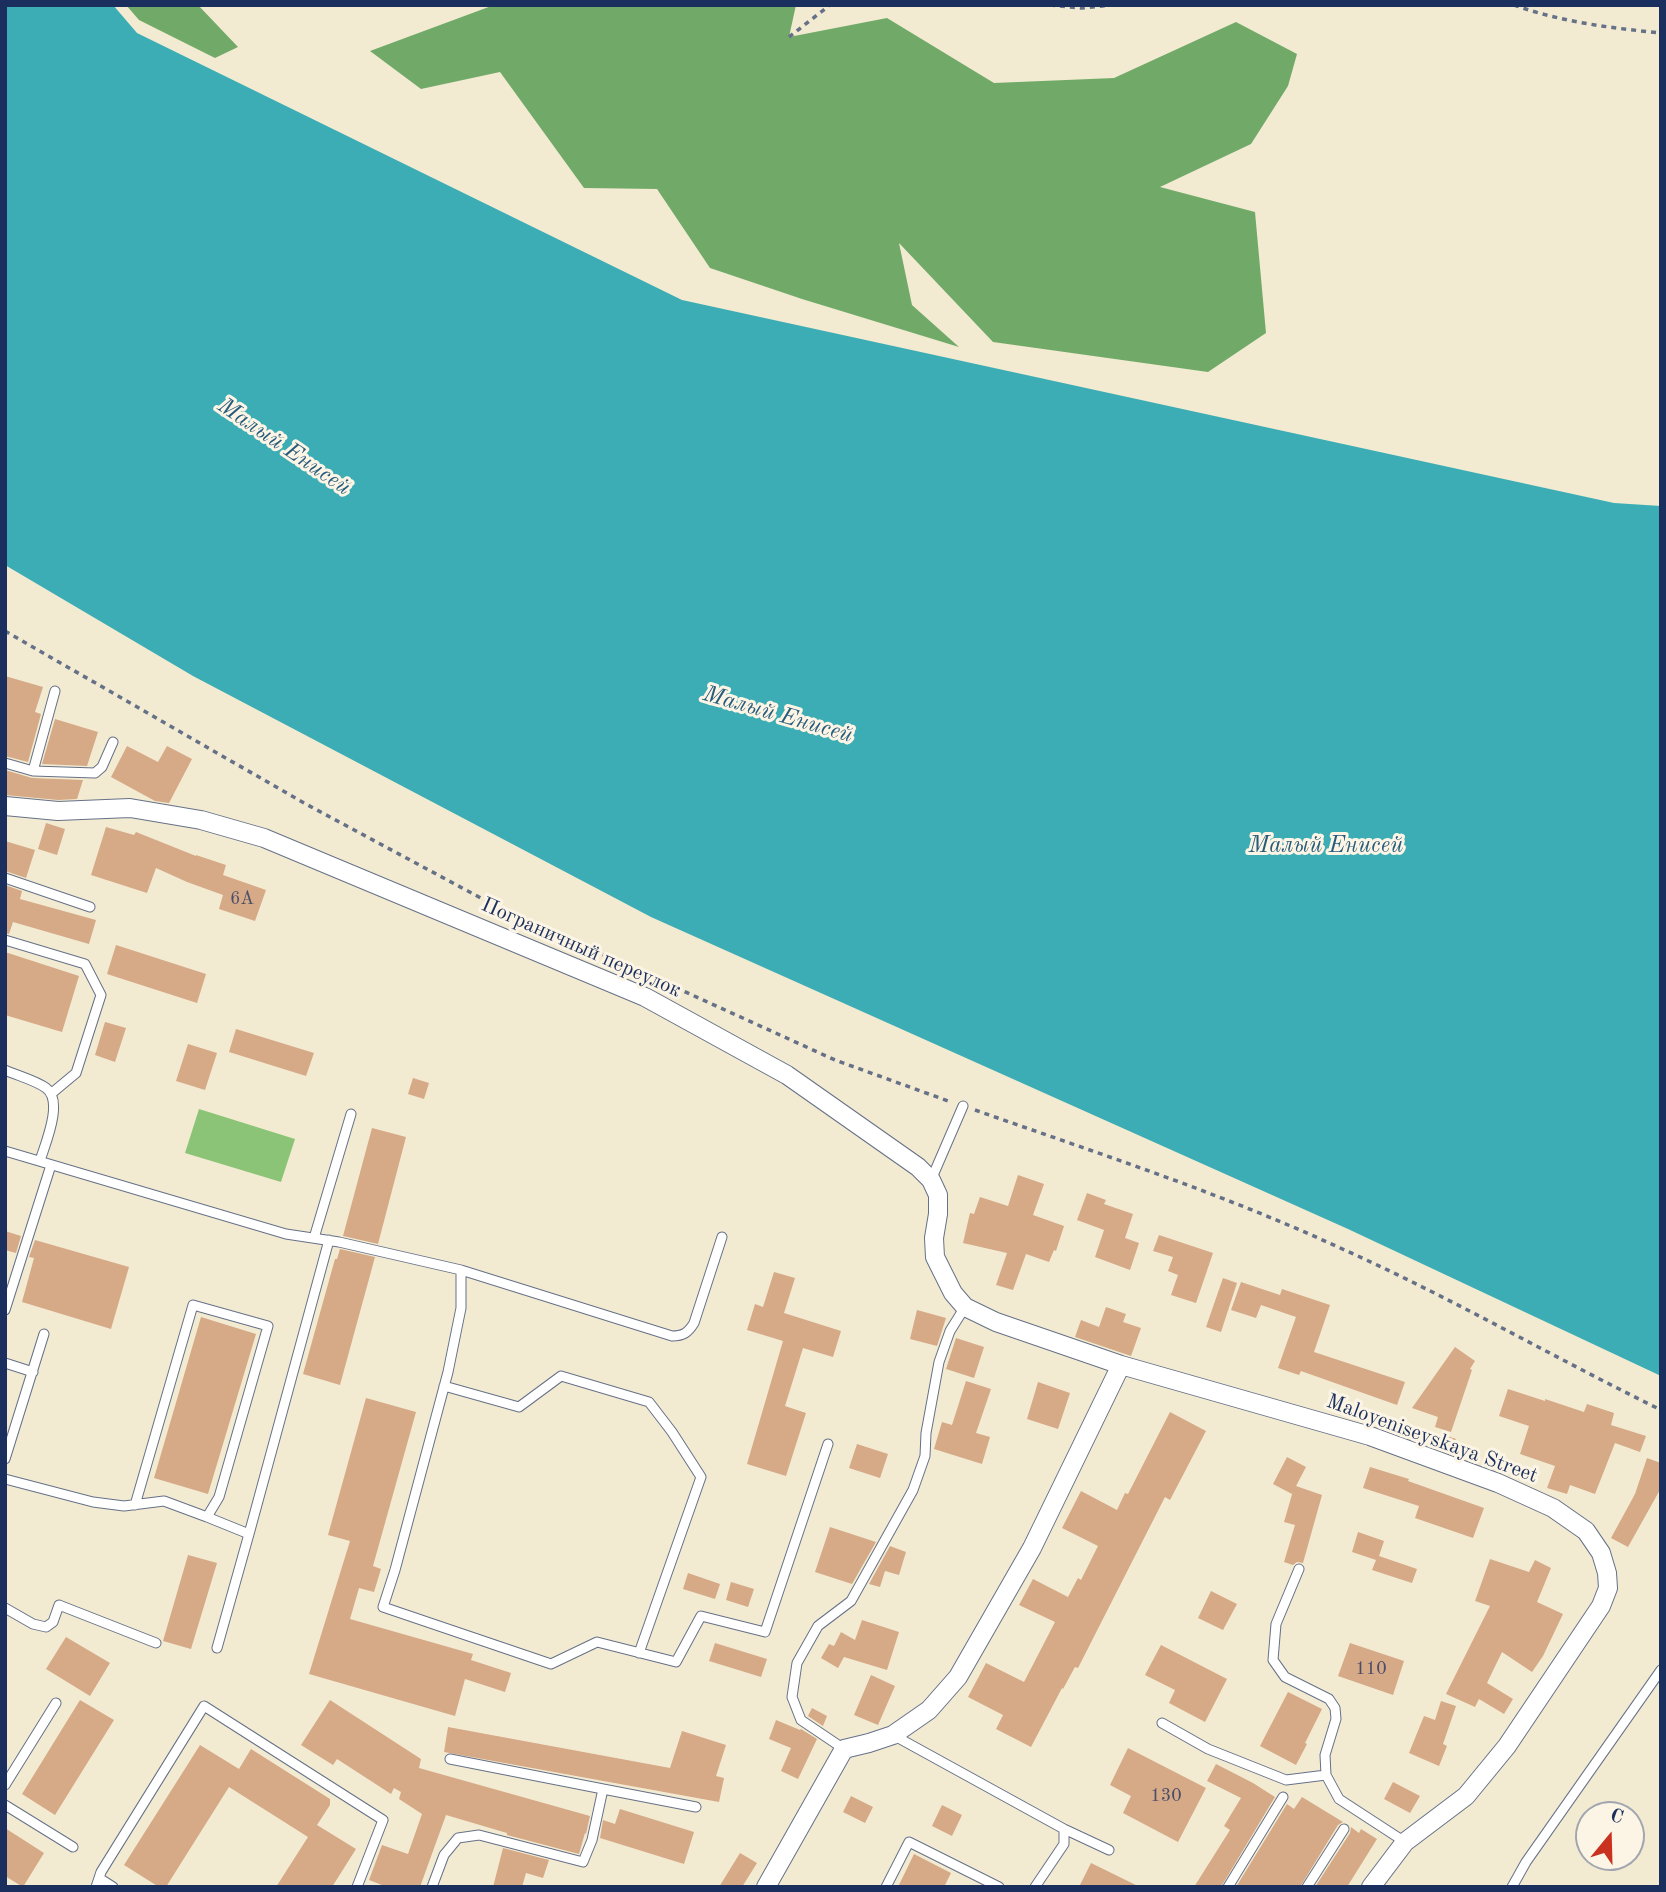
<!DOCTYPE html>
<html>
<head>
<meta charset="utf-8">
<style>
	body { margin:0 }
	#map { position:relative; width:1666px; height:1892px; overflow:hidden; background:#f2ebd2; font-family:"Old Standard TT",serif }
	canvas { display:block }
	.frame { position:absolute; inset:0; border:7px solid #1b2f5e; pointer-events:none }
	.north { position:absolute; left:1575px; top:1801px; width:70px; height:70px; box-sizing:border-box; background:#fcf5e5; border:2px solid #a2a6af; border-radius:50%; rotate:19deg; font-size:19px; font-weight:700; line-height:28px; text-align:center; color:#1b2f5e }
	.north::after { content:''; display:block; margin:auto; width:24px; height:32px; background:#c8321e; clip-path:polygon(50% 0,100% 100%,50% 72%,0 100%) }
</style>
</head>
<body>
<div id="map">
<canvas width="1666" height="1892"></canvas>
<div class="frame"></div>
<div class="north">С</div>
</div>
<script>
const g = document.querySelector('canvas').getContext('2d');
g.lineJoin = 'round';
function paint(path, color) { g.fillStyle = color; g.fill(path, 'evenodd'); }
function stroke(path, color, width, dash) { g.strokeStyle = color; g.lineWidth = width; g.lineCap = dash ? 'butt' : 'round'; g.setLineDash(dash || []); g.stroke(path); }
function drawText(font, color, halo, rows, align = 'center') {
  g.font = font + ' "Old Standard TT",serif'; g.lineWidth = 6; g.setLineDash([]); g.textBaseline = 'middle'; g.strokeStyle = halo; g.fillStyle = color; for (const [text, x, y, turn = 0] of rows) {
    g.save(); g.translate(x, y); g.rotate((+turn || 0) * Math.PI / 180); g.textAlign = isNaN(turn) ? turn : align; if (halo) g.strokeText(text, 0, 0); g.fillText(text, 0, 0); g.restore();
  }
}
const green = new Path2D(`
	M 199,1109 L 295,1139 L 281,1182 L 185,1153 Z`);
const forest = new Path2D(`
	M 126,5 L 198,5 L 238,47 L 215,58 L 139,20 Z
	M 494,5 L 796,5 L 789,37 L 887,18 L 994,83 L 1114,78 L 1236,22 L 1297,54 L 1288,86 L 1251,144 L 1160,187 L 1255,212 L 1266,333 L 1208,372 L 993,342 L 899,243 L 912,305 L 959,347 L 802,299 L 710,268 L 657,189 L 584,188 L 500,72 L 421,89 L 370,51 Z`);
const water = new Path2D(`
	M 5,5 L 113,5 L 137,33 L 682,300 L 1614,503 L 1661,506 L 1661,1376 L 1348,1229 L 651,917 L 193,676 L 5,565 Z`);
const building = new Path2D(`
	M 5,676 L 43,687 L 35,712 L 41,714 L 28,762 L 5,756 Z
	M 55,719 L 98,732 L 87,766 L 42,764 Z
	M 127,746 L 158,762 L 167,746 L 192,759 L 169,803 L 155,801 L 111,777 Z
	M 5,770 L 32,778 L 83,780 L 77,799 L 58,800 L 5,795 Z
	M 46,823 L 65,829 L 57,855 L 38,849 Z
	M 106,827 L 134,835 L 136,832 L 196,856 L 196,855 L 226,865 L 223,875 L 266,890 L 255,921 L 219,909 L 223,895 L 187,882 L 156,868 L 147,893 L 91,875 Z
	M 5,841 L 35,850 L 26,878 L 5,871 Z
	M 5,885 L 22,891 L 20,899 L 96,920 L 89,944 L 13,922 L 9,934 L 5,933 Z
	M 116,945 L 206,974 L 197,1003 L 107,974 Z
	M 5,952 L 79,976 L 62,1032 L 5,1015 Z
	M 105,1022 L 126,1028 L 115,1062 L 95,1055 Z
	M 236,1029 L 314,1053 L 306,1076 L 229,1052 Z
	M 188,1044 L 217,1053 L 205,1090 L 176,1081 Z
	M 413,1078 L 429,1083 L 424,1099 L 408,1094 Z
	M 372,1128 L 406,1137 L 378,1244 L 343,1236 Z
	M 1018,1175 L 1044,1184 L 1033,1215 L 1064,1226 L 1056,1251 L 1054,1250 L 1049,1262 L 1026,1254 L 1013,1290 L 996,1285 L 1007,1253 L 963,1243 L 970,1213 L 974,1214 L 980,1197 L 1008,1206 Z
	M 1087,1193 L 1106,1200 L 1104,1204 L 1133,1214 L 1125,1238 L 1139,1243 L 1130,1270 L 1095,1257 L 1104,1230 L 1077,1220 Z
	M 5,1231 L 21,1236 L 16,1253 L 5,1250 Z
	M 1159,1235 L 1213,1253 L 1196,1303 L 1171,1295 L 1178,1275 L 1168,1271 L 1173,1257 L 1153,1251 Z
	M 35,1240 L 129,1267 L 111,1329 L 22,1302 L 34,1258 L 29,1257 Z
	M 340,1249 L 375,1257 L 340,1385 L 303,1374 L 335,1259 L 337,1259 Z
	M 774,1272 L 795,1278 L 784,1313 L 841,1331 L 833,1357 L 803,1348 L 785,1406 L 806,1413 L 786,1476 L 747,1464 L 783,1341 L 747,1330 L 755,1304 L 763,1307 Z
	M 1223,1278 L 1237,1283 L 1221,1332 L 1206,1327 Z
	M 1241,1282 L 1280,1295 L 1282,1289 L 1330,1305 L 1314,1352 L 1405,1382 L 1397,1405 L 1301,1371 L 1299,1375 L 1278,1368 L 1296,1317 L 1261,1305 L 1256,1318 L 1231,1310 Z
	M 1106,1307 L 1126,1314 L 1123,1322 L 1141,1328 L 1131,1356 L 1075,1337 L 1081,1320 L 1099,1327 Z
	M 917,1310 L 946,1318 L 937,1346 L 910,1339 Z
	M 201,1317 L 256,1334 L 208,1494 L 154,1478 Z
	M 956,1338 L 984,1347 L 974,1378 L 946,1369 Z
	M 1455,1347 L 1475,1361 L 1470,1369 L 1472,1370 L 1451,1432 L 1435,1427 L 1438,1417 L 1412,1408 Z
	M 966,1381 L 991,1389 L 976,1433 L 990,1437 L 982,1464 L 934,1449 L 942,1422 L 952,1425 Z
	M 1038,1382 L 1070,1393 L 1058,1429 L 1027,1419 Z
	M 1508,1389 L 1545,1401 L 1545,1399 L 1584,1412 L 1587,1404 L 1614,1413 L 1611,1425 L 1646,1436 L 1640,1452 L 1615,1443 L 1595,1494 L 1570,1485 L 1567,1494 L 1547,1488 L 1555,1466 L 1520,1454 L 1529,1426 L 1499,1416 Z
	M 366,1398 L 416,1412 L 373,1566 L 381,1569 L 374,1592 L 359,1588 L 350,1619 L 473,1654 L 471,1660 L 511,1673 L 505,1692 L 465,1679 L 455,1716 L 309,1674 L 350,1541 L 328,1535 Z
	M 1170,1412 L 1206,1431 L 1170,1500 L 1165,1497 L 1078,1668 L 1075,1667 L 1063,1689 L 1062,1688 L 1031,1747 L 996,1729 L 1003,1715 L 968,1697 L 986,1663 L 1024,1682 L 1055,1622 L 1019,1605 L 1033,1579 L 1068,1597 L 1078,1578 L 1081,1580 L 1098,1546 L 1062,1528 L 1081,1491 L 1117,1510 L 1125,1493 L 1128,1494 Z
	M 1441,1434 L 1456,1439 L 1451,1453 L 1436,1448 Z
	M 857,1444 L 888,1454 L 880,1478 L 849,1468 Z
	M 1287,1457 L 1306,1467 L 1296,1486 L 1322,1495 L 1303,1563 L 1297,1562 L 1293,1565 L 1284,1562 L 1295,1525 L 1284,1522 L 1293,1491 L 1292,1494 L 1273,1484 Z
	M 1647,1458 L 1661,1463 L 1661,1488 L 1628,1547 L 1611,1538 L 1635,1494 Z
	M 1370,1467 L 1409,1479 L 1408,1481 L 1484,1508 L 1473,1538 L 1415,1518 L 1419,1506 L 1363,1488 Z
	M 830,1527 L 876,1542 L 852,1584 L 815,1572 Z
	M 1358,1532 L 1384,1541 L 1379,1556 L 1417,1569 L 1412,1583 L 1372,1570 L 1376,1560 L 1352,1552 Z
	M 890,1546 L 906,1552 L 899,1575 L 885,1571 L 880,1587 L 869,1584 Z
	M 188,1555 L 217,1563 L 191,1649 L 163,1641 Z
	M 1490,1559 L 1529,1572 L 1535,1560 L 1551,1568 L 1537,1602 L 1563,1614 L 1543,1656 L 1532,1672 L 1502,1652 L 1487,1683 L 1513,1699 L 1504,1714 L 1479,1699 L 1475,1707 L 1446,1694 L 1490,1606 L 1475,1601 Z
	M 688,1573 L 720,1584 L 715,1599 L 683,1589 Z
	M 731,1582 L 754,1589 L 748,1607 L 726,1600 Z
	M 1211,1591 L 1237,1604 L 1223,1630 L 1198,1618 Z
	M 862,1620 L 899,1632 L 887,1670 L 844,1657 L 838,1668 L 821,1658 L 829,1644 L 834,1646 L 841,1632 L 855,1640 Z
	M 66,1637 L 110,1663 L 90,1696 L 46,1669 Z
	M 715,1643 L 767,1659 L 761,1677 L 709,1661 Z
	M 1350,1643 L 1404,1661 L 1393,1695 L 1338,1676 Z
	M 1161,1645 L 1227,1679 L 1205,1722 L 1169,1703 L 1175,1690 L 1145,1675 Z
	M 871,1675 L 895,1686 L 878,1725 L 854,1715 Z
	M 1288,1692 L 1322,1709 L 1305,1743 L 1307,1744 L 1296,1765 L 1260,1746 Z
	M 80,1700 L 114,1720 L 55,1815 L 22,1794 Z
	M 330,1700 L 421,1759 L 419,1768 L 590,1816 L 586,1834 L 585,1833 L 579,1854 L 507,1835 L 507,1833 L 446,1815 L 420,1887 L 387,1887 L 369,1880 L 382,1845 L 408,1854 L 422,1814 L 399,1799 L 401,1792 L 394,1788 L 391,1794 L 337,1759 L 333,1765 L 301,1745 Z
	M 1441,1701 L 1456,1706 L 1443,1744 L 1447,1746 L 1439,1766 L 1409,1753 L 1424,1716 L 1435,1720 Z
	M 812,1708 L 827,1716 L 823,1726 L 808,1716 Z
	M 776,1720 L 800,1730 L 801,1729 L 817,1739 L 798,1779 L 781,1771 L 791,1748 L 769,1739 Z
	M 448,1727 L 670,1768 L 682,1731 L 726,1745 L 716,1776 L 724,1778 L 719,1802 L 444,1752 Z
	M 200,1745 L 239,1769 L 251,1749 L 330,1799 L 330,1805 L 317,1825 L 356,1849 L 332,1887 L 276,1887 L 308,1837 L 229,1787 L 166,1887 L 159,1887 L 124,1865 Z
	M 1128,1748 L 1206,1788 L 1178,1842 L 1123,1813 L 1131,1796 L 1110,1785 Z
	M 1216,1764 L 1253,1783 L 1275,1797 L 1221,1887 L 1194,1887 L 1230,1830 L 1224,1826 L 1241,1798 L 1207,1781 Z
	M 1393,1782 L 1420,1796 L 1410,1813 L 1384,1799 Z
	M 851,1796 L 873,1807 L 865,1823 L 843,1812 Z
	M 1302,1797 L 1343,1822 L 1338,1825 L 1300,1887 L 1236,1887 L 1287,1804 L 1294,1809 Z
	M 942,1805 L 962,1815 L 952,1836 L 932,1826 Z
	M 620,1809 L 694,1832 L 684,1864 L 600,1838 L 603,1820 L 615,1824 Z
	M 1351,1827 L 1359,1833 L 1361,1829 L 1377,1839 L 1347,1887 L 1315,1887 L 1350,1833 Z
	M 5,1828 L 44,1853 L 23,1887 L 5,1876 Z
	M 503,1848 L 549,1860 L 543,1878 L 526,1873 L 522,1887 L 493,1887 Z
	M 740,1853 L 757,1863 L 742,1887 L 719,1887 Z
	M 914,1854 L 951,1873 L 944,1887 L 898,1887 Z
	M 1091,1863 L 1140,1887 L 1079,1887 Z`);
const path = new Path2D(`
	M 1050,5 L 1081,8 L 1113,5
	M 1514,5 C 1561,22 1611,28 1661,33
	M 789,37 L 830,5
	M 5,631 L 304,803 L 492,904 L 835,1060 L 951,1102
	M 975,1110 C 1097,1153 1221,1193 1338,1247 C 1448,1296 1553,1357 1661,1410`);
const lane = new Path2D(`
	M 5,763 L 33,771 L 95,773 L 102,767 L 113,742
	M 33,771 L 55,691
	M 5,878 L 90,907
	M 5,940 L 85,964 L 101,995 L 76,1073 L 52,1093
	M 5,1070 C 18,1076 35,1080 46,1088 C 64,1101 45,1144 40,1161
	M 5,1151 L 286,1234 L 339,1242 L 461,1270 L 672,1336 C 683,1336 688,1333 694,1323 L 722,1237
	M 931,1180 L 963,1106
	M 314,1238 L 351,1114
	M 461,1270 L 461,1308 L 448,1372 L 395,1570 L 383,1607 L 551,1664 L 597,1642 L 676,1662 L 701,1616 L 765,1632 L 828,1444
	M 5,1310 L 51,1165
	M 5,1363 L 33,1372
	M 444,1386 L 519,1407 L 561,1376 L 649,1402 L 672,1432 L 701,1477 L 639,1653
	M 5,1459 L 44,1334
	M 5,1479 L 93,1502 L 124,1506 L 164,1501 L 207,1517 L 249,1534 L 217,1648
	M 135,1505 L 193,1305 L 268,1326 L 219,1497 L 207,1517
	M 249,1534 L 329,1240
	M 1299,1569 L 1276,1624 L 1273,1660 L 1285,1677 L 1329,1699 L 1335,1708 L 1336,1719 L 1325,1755 L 1326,1775 L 1339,1799 L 1405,1842
	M 5,1608 L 33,1624 L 46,1627 L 53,1622 L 59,1605 L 156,1643
	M 1162,1723 L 1208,1749 L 1286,1780 L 1326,1775
	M 893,1735 L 1064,1829 L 1109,1850
	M 844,1749 L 801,1720 L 792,1697 L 797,1663 L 818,1626 L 851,1601 L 913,1490 L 925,1456 L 926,1433 L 939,1362 L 950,1331 L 965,1307
	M 450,1759 L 603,1789
	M 5,1785 L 56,1703
	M 5,1805 L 73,1847
	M 99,1878 L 113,1887
	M 96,1887 L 101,1872 L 204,1706 L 383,1820 L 357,1887
	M 432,1887 L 444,1855 L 458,1838 L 479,1835 L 583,1862 L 592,1840 L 603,1789 L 696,1807
	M 886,1887 L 909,1842 L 999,1887
	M 1035,1887 L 1064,1844 L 1064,1829
	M 1228,1887 L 1283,1797
	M 1307,1887 L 1344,1829
	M 1512,1887 L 1526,1862 L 1661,1670`);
const street = new Path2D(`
	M 5,806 L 58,811 L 130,808 L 201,820 L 264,838 L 645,997 L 787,1075 L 918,1167 L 931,1180 L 938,1195 L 938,1214 L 934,1238 L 935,1257 L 953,1293 L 965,1307 L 996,1322 L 1121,1365 L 1370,1436 L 1498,1483 L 1553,1508 L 1586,1531 L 1601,1553 L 1607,1573 L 1608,1588 L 1601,1606 L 1507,1746 L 1466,1796 L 1405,1842 L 1371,1887
	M 766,1887 L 844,1749 L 869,1743 L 893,1735 L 929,1710 L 958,1677 L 1032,1548 L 1121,1365`);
const numberNames = [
	["6А",242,899],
	["110",1371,1669],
	["130",1166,1796]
];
const streetNames = [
	["Пограничный переулок",581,948,24],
	["Maloyeniseyskaya Street",1432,1439,20]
];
const waterNames = [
	["Малый Енисей",284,447,34],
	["Малый Енисей",778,715,16],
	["Малый Енисей",1326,846]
];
paint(green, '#8cc477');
paint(forest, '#71aa68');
paint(water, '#3cadb5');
paint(building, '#d6a987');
stroke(lane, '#667187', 11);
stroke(street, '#667187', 20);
stroke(path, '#667187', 3.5, [5, 5]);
stroke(lane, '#fff', 9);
stroke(street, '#fff', 18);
drawText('18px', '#4a4e68', null, numberNames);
drawText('21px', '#1b2f5e', '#fcf5e5', streetNames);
drawText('italic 23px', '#275b7c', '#fcf5e5', waterNames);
</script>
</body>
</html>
